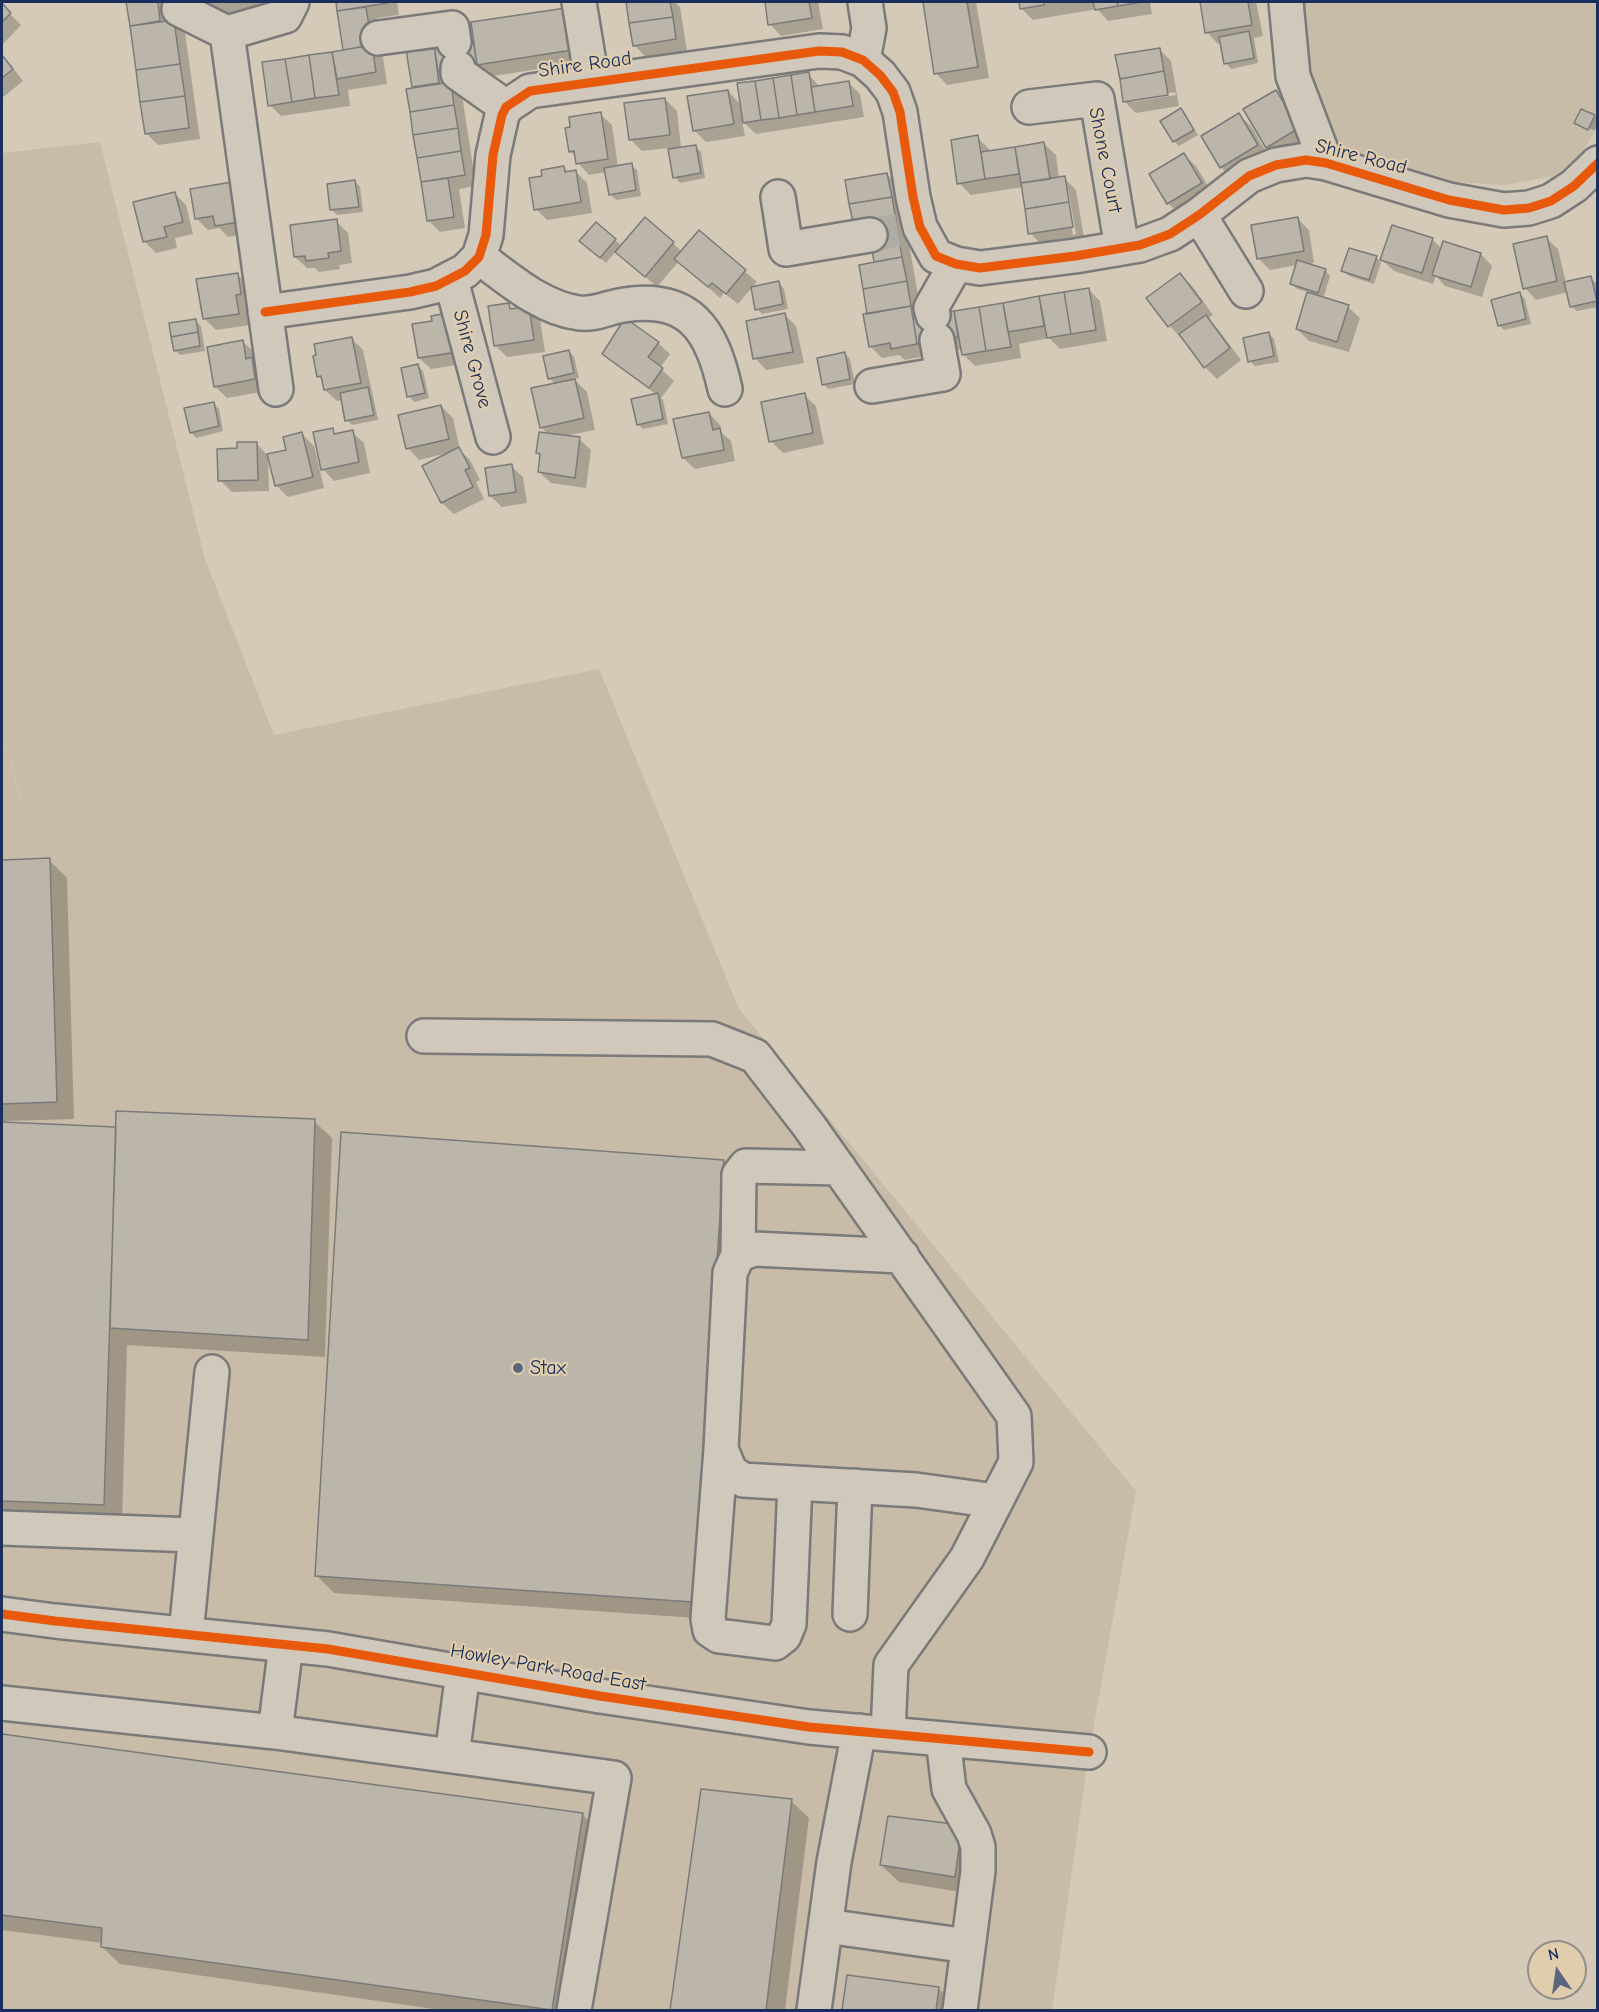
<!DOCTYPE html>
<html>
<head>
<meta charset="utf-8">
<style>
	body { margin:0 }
	#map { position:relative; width:1599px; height:2012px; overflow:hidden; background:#d4cab7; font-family:"Comic Neue",sans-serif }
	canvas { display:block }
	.frame { position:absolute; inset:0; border:3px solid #1b2f5e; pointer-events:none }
	.north { position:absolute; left:1527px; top:1940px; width:60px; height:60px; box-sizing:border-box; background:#e0cdab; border:2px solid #918e8c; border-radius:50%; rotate:347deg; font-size:16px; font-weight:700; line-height:24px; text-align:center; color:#1b2f5e }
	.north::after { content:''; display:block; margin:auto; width:21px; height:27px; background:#5c657d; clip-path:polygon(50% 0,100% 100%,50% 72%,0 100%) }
</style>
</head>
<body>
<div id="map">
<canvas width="1599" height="2012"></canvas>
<div class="frame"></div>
<div class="north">N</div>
</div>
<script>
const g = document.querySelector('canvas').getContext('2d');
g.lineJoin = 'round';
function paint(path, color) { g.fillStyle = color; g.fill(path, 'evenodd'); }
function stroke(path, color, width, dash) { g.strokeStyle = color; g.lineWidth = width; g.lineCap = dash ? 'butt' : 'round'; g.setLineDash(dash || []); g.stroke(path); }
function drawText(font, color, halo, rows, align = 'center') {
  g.font = font + ' "Comic Neue",sans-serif'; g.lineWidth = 4.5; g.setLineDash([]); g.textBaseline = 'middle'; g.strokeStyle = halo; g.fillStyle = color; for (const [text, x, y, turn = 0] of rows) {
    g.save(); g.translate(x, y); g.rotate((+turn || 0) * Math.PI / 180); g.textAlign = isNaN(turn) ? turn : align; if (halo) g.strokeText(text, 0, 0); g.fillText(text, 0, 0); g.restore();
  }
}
const built = new Path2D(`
	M 2,731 L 21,802 L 49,818 L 62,1104 L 339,986 L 739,1009 L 1136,1491 L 1089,1752 L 1052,2010 L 2,2010 Z`);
const green = new Path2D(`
	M 1300,2 L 1597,2 L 1597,126 L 1580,158 L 1553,176 L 1505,185 L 1455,182 L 1435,175 L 1384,165 L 1331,145 L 1303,74 Z
	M 100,142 L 205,559 L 274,735 L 599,669 L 739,1009 L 339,986 L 331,1112 L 62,1104 L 49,818 L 22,802 L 2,731 L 2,153 Z`);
const shadow = new Path2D(`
	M 128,2 L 293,2 L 294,6 L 175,23 L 185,33 L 200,139 L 158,145 L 146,133 Z
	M 337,2 L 397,2 L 399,15 L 377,18 L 387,84 L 348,90 L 350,106 L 281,116 L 270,105 L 263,64 L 345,51 Z
	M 627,2 L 675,2 L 680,7 L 687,51 L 646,57 L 634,45 Z
	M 766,2 L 818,2 L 823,29 L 781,36 L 770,24 Z
	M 924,2 L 976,2 L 989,78 L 947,85 L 936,73 Z
	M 1020,2 L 1150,2 L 1152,14 L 1108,21 L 1097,9 L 1033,20 L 1021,8 Z
	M 1201,2 L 1256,2 L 1263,36 L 1254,38 L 1258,63 L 1231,69 L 1226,63 L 1222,43 L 1218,44 L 1207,32 Z
	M 2,6 L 21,25 L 2,45 Z
	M 565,9 L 583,62 L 449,83 L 462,95 L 476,186 L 459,189 L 465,228 L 440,232 L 428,220 L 408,90 L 413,88 L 408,51 L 475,40 Z
	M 1159,49 L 1171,61 L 1179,106 L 1136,113 L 1125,102 ZM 1175,92 L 1176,95 L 1132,102 L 1132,99 Z
	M 2,54 L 23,81 L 2,98 Z
	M 808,74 L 820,87 L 849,83 L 860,94 L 864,117 L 756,134 L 742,121 L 745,136 L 706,142 L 694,130 L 728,91 L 741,105 Z
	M 1276,92 L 1287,104 L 1309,140 L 1279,158 L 1267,147 Z
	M 665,99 L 677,111 L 681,148 L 695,146 L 701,152 L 705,178 L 680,183 L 675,177 L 670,148 L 642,151 L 631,140 Z
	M 1181,110 L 1198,135 L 1179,146 L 1174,141 Z
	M 600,114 L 612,125 L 618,167 L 631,165 L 637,170 L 641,196 L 616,200 L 610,194 L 606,172 L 589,175 L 578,163 L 577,158 L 570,151 L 572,129 Z
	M 1239,115 L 1251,126 L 1269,157 L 1233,179 L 1221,167 Z
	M 1594,116 L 1598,119 L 1595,131 L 1580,124 L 1580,127 L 1576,123 Z
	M 977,137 L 989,149 L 990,152 L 1044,144 L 1056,155 L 1059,179 L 1064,178 L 1076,190 L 1084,238 L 1042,245 L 1030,233 L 1023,187 L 971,195 L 959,183 ZM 1065,189 L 1068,189 L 1076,234 L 1073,235 Z
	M 1184,155 L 1196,166 L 1213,195 L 1180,215 L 1168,203 Z
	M 564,168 L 568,172 L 575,171 L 587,183 L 592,213 L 547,220 L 536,209 L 543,177 Z
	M 887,174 L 899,186 L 922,318 L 1088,289 L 1100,301 L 1107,341 L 1060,349 L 1049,338 L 1019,344 L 1021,358 L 975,366 L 963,354 L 962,349 L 905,360 L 899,355 L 882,358 L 870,346 L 869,315 L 876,263 L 871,238 Z
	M 355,181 L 360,187 L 363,212 L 337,215 L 332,210 Z
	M 232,183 L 250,233 L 228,237 L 219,228 L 208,230 L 196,218 Z
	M 175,194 L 186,205 L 193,234 L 175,238 L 177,248 L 156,253 L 144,241 Z
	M 1297,218 L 1309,230 L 1314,263 L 1306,264 L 1325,270 L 1330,276 L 1323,299 L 1348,307 L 1360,318 L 1349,352 L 1309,341 L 1297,329 L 1309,292 L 1297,289 L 1292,283 L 1297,265 L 1270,270 L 1258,258 Z
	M 336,221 L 348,233 L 352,263 L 339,265 L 340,269 L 319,272 L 315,268 L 307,268 L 295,257 Z
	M 596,224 L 622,246 L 673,243 L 682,252 L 699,232 L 757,282 L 738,304 L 724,293 L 720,298 L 679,261 L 657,287 L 616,251 L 606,263 L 587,246 Z
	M 1393,227 L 1432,239 L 1442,249 L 1481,254 L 1492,266 L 1482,297 L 1445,286 L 1436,276 L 1433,284 L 1394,271 L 1382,260 L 1374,284 L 1349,276 L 1343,271 L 1376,257 L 1381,263 Z
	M 1546,238 L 1558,249 L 1566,283 L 1590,277 L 1596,283 L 1598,307 L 1577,311 L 1571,306 L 1568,292 L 1536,300 L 1525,288 Z
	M 237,274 L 249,286 L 252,306 L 247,306 L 250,325 L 216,330 L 204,318 Z
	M 1180,275 L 1192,286 L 1213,315 L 1207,319 L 1217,328 L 1241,360 L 1217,379 L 1205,367 L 1183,337 L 1181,338 L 1170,326 L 1149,298 Z
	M 779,283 L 784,289 L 788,309 L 762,314 L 757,309 Z
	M 1520,294 L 1525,299 L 1531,324 L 1504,330 L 1499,325 Z
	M 508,305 L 514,310 L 529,308 L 540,319 L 545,352 L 507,357 L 495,345 Z
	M 785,315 L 796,326 L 804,363 L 766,370 L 755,358 Z
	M 195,320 L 201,326 L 205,351 L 180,355 L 175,350 Z
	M 433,322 L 469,363 L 431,369 L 419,358 Z
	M 1269,334 L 1274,339 L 1279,362 L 1255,366 L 1250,361 Z
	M 351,338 L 363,350 L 378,420 L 352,425 L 347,420 L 343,400 L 337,401 L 325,390 L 323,381 L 319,376 Z
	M 243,342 L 255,353 L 266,391 L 227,398 L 215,386 Z
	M 658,343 L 670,354 L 660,368 L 674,381 L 661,398 L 663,400 L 668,424 L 643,429 L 638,424 L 657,395 L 616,365 L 604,354 Z
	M 569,351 L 574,357 L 579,378 L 574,379 L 587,392 L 595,430 L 564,436 L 579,439 L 591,450 L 586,488 L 551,483 L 539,472 L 541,456 L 538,453 L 549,435 L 541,427 L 556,385 L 549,378 Z
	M 845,354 L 850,359 L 855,384 L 829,389 L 823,384 Z
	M 418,366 L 423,371 L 429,398 L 414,402 L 409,396 Z
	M 804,395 L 816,406 L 824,444 L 783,453 L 771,441 Z
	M 213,404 L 219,409 L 223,431 L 196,438 L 191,432 Z
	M 441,406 L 453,418 L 460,450 L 470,460 L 480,480 L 476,482 L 484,499 L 454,514 L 442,503 L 424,467 L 448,453 L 419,460 L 408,448 Z
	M 709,413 L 720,425 L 722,433 L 731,441 L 735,461 L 695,469 L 683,458 Z
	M 332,430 L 337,435 L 352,432 L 364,443 L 370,473 L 334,481 L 323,469 Z
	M 302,434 L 314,446 L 324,488 L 288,497 L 276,485 L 268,457 L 269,491 L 232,492 L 220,480 L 238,450 L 256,443 L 268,456 L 288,451 Z
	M 511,466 L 523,477 L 527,503 L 502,507 L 490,496 Z
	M 49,860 L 67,878 L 74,1119 L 6,1121 L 6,1124 L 118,1129 L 314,1121 L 332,1138 L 325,1357 L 127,1345 L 122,1522 L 2,1517 L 2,861 Z
	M 724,1161 L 741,1179 L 710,1619 L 334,1593 L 317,1576 Z
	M 2,1736 L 582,1814 L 600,1832 L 572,2010 L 441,2010 L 120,1964 L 102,1947 L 103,1943 L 2,1930 Z
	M 702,1791 L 791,1801 L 809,1818 L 785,2010 L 671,2010 Z
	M 962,1826 L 973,1894 L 899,1882 L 881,1865 Z
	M 848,1976 L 938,1988 L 956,2006 L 956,2010 L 844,2010 Z`);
const building = new Path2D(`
	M 126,2 L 158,2 L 160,21 L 130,26 Z
	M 336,2 L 388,2 L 388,3 L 337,11 Z
	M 626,2 L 670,2 L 673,17 L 629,23 Z
	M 765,2 L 809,2 L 812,18 L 768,25 Z
	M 923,2 L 967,2 L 978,67 L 934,74 Z
	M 1019,2 L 1044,2 L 1044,5 L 1020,9 Z
	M 1093,2 L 1117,2 L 1118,6 L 1095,10 Z
	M 1117,2 L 1141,2 L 1118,6 Z
	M 1200,2 L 1248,2 L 1252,25 L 1205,33 Z
	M 2,3 L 11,13 L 2,22 Z
	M 366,7 L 372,45 L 343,50 L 337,11 Z
	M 566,8 L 572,50 L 477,65 L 471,22 Z
	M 673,17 L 676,39 L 633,46 L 629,23 Z
	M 174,20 L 180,64 L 136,70 L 130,26 Z
	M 1249,31 L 1254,58 L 1224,64 L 1219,37 Z
	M 473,39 L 477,65 L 438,71 L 434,45 Z
	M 372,45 L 376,72 L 337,79 L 332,52 Z
	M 434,45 L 439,83 L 412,87 L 406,50 Z
	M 1160,48 L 1164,71 L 1120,79 L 1115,55 Z
	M 332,52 L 339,95 L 315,98 L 309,55 Z
	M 2,55 L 13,69 L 2,78 Z
	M 309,55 L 315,98 L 292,102 L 285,59 Z
	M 285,59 L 292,102 L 268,106 L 262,62 Z
	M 180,64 L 185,96 L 140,102 L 136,70 Z
	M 1164,71 L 1168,95 L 1123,102 L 1120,79 Z
	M 809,72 L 815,112 L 797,115 L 791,75 Z
	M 791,75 L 797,115 L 779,118 L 773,78 Z
	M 773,78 L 779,118 L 761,120 L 755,81 Z
	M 755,81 L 761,120 L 743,123 L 737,83 Z
	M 849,81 L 853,106 L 815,112 L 811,87 Z
	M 451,82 L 454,105 L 410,112 L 406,89 Z
	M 728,90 L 734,124 L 693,131 L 687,96 Z
	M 1276,90 L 1299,128 L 1266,148 L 1243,109 Z
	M 185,96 L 189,128 L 145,134 L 140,102 Z
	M 665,98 L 670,135 L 629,140 L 624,103 Z
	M 454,105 L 458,128 L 413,135 L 410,112 Z
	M 1181,108 L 1194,130 L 1173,142 L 1160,121 Z
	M 1581,109 L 1595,115 L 1588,130 L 1574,123 Z
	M 601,112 L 608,159 L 576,164 L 574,151 L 569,152 L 565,128 L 570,127 L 569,117 Z
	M 1239,113 L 1258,145 L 1220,168 L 1201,136 Z
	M 458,128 L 461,151 L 417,158 L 413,135 Z
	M 978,135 L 985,179 L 957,184 L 951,140 Z
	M 1044,142 L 1050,179 L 1021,183 L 1015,147 Z
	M 696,145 L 701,173 L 673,178 L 668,149 Z
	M 1015,147 L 1019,174 L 985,179 L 981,152 Z
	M 461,151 L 465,175 L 421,182 L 417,158 Z
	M 1184,153 L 1202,183 L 1167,204 L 1149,174 Z
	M 632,163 L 636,190 L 609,195 L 604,168 Z
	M 564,166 L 565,172 L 576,170 L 581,202 L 534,210 L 529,178 L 542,176 L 541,170 Z
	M 887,173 L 892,197 L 849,204 L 845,180 Z
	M 1065,176 L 1069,202 L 1025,209 L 1021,183 Z
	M 448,178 L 454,217 L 427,221 L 421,182 Z
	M 355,180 L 359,207 L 330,210 L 327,184 Z
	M 232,182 L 239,222 L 215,226 L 213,216 L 195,219 L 190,189 Z
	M 175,192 L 183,222 L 164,227 L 167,237 L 143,242 L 133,202 Z
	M 892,197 L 896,220 L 854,227 L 849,204 Z
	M 1069,202 L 1073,227 L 1028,234 L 1025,209 Z
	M 645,217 L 674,242 L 645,277 L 615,252 Z
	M 1298,217 L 1304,251 L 1257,259 L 1251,225 Z
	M 337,219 L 341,251 L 328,253 L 329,258 L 306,261 L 305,256 L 294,257 L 290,225 Z
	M 896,220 L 902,257 L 874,262 L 868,225 Z
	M 596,222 L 616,239 L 600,258 L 579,241 Z
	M 1392,225 L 1433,238 L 1422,273 L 1380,260 Z
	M 699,230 L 746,270 L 726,294 L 712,283 L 708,287 L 674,259 Z
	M 1547,236 L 1557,281 L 1523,289 L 1513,244 Z
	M 1443,241 L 1481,253 L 1471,287 L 1432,275 Z
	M 1349,248 L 1377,256 L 1369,280 L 1341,271 Z
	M 902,257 L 907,281 L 863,289 L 859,265 Z
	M 1297,260 L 1326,269 L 1318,293 L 1290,284 Z
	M 238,273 L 241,294 L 236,295 L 239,314 L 203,319 L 196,279 Z
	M 1180,273 L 1202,302 L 1168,327 L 1146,298 Z
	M 1591,276 L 1597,301 L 1570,307 L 1564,282 Z
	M 779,281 L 783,304 L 755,310 L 751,287 Z
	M 907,281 L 911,306 L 867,314 L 863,289 Z
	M 1089,288 L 1096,330 L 1071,334 L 1064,292 Z
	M 1064,292 L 1071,334 L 1047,338 L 1039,296 Z
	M 1307,292 L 1349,305 L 1337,342 L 1296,329 Z
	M 1520,292 L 1526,319 L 1498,326 L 1491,300 Z
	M 1039,296 L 1044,326 L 1008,332 L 1003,303 Z
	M 509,303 L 510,309 L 529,306 L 534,340 L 494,346 L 488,306 Z
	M 1003,303 L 1011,347 L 986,351 L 979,307 Z
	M 911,306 L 917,344 L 891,349 L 890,343 L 869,347 L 863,314 Z
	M 979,307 L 986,351 L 962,355 L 954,311 Z
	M 954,311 L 958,337 L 917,344 L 913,318 Z
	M 452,312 L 458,352 L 418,358 L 412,324 L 432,321 L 431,316 Z
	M 785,313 L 793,352 L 753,359 L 746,321 Z
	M 1206,315 L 1230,348 L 1204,368 L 1179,334 Z
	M 625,318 L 659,342 L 648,357 L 663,368 L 649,388 L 602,354 Z
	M 196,319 L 198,332 L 171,337 L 169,323 Z
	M 198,332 L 200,346 L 174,351 L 171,337 Z
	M 1269,332 L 1274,356 L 1248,362 L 1243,338 Z
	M 352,337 L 361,383 L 324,390 L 321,376 L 317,377 L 313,356 L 316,355 L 314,344 Z
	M 243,340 L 246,359 L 252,357 L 255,379 L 214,387 L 207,347 Z
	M 569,350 L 574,373 L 548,379 L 543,356 Z
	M 845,352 L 850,379 L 822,385 L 817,358 Z
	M 418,364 L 425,393 L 407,397 L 401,368 Z
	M 575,379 L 584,418 L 540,428 L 531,388 Z
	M 368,387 L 374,415 L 345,421 L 340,393 Z
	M 658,393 L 663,419 L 637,425 L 631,399 Z
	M 805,393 L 813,433 L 769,442 L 761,402 Z
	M 214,402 L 219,426 L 190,433 L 184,408 Z
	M 441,405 L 449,439 L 406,449 L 398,415 Z
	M 709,412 L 713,430 L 720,428 L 724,450 L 682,458 L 673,419 Z
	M 333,428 L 334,434 L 353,430 L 359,462 L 321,470 L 313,432 Z
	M 302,432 L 313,477 L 275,486 L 267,454 L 286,450 L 283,437 Z
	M 539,432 L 580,437 L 575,478 L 538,472 L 540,454 L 536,453 Z
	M 237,442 L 257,442 L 258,480 L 218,481 L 217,449 L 237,448 Z
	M 459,447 L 470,468 L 465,470 L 473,487 L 441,503 L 422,466 Z
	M 512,464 L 516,492 L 489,496 L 485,468 Z
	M 50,858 L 57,1102 L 2,1104 L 2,860 Z
	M 116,1111 L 315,1119 L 308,1340 L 110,1328 Z
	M 2,1122 L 116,1127 L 104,1505 L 2,1501 Z
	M 341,1132 L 724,1160 L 693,1602 L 315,1576 Z
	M 2,1734 L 583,1813 L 552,2010 L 101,1947 L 102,1928 L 2,1915 Z
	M 701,1789 L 792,1799 L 766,2010 L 670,2010 Z
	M 888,1816 L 962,1825 L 955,1877 L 880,1865 Z
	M 847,1975 L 939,1987 L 936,2010 L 842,2010 Z`);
const minorTunnel = new Path2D(`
	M 870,235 L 898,230`);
const minor = new Path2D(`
	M 579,2 L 592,81
	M 1286,2 L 1293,76 L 1326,163
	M 179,9 L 227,33 L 285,16 L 292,2
	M 227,33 L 276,389
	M 378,38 L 452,28 L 454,42
	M 863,60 L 869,28 L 865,2
	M 458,68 L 458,73 L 506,107
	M 1029,107 L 1097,99 L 1122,248
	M 778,197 L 786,249 L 870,235
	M 1199,215 L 1246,291
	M 479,257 C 509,279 541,308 579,313 C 596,315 608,307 624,305 C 690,295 712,330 725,389
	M 451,280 L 493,437
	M 265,312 L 410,292 L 436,286 L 465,271 L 479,257 L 486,235 L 493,155 L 502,115 L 506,107 L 530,91 L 819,51 L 842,52 L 863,60 L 880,75 L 893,92 L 900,112 L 913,197 L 920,227 L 936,256 L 956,264 L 980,268 L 1075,256 L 1140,245 L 1170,234 L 1199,215 L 1249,176 L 1276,165 L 1306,160 L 1326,163 L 1449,200 L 1504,210 L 1529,208 L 1551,201 L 1574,186 L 1598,163
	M 933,315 L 931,308 L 956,264
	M 872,386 L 943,374 L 937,340
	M 424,1036 L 712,1039 L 755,1056 L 809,1126 L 1014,1416 L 1016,1462 L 967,1558 L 891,1665 L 888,1734
	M 738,1255 L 739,1175 L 746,1166 L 839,1168
	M 902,1256 L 754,1249 L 738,1255 L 730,1273 L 721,1449 L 730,1471 L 743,1480 L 916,1490 L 996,1501
	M 721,1449 L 708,1619 L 710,1630 L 719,1636 L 775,1643 L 784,1636 L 789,1624 L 795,1483
	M 2,1528 L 195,1535
	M 2,1614 L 55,1621 L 328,1649 L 600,1696 L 809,1727 L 1089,1752
	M 850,1614 L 855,1486
	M 186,1634 L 212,1372
	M 2,1703 L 275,1732 L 286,1645
	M 275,1732 L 614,1778 L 574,2010
	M 943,1739 L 949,1789 L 974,1834 L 978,1847 L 978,1871 L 960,2010
	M 452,1756 L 463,1672
	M 826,1926 L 968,1946
	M 814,2010 L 834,1862 L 859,1731`);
const cycleway = new Path2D(`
	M 265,312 L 410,292 L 436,286 L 465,271 L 479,257 L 486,235 L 493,155 L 502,115 L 506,107 L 530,91 L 819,51 L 842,52 L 863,60 L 880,75 L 893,92 L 900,112 L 913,197 L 920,227 L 936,256 L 956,264 L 980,268 L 1075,256 L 1140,245 L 1170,234 L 1199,215 L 1249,176 L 1276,165 L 1306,160 L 1326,163 L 1449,200 L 1504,210 L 1529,208 L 1551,201 L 1574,186 L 1598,163
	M 2,1614 L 55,1621 L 328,1649 L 600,1696 L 809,1727 L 1089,1752`);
const markers = [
	[518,1368,6,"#5c657d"]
];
const streetNames = [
	["Shire Road",585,65,-8],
	["Shire Road",1361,157,14],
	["Shone Court",1105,160,79],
	["Shire Grove",472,359,75],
	["Howley Park Road East",548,1668,10]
];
const poiNames = [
	["Stax",530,1368]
];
paint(built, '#c8bca8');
paint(green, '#c7bca8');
paint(shadow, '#0003');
paint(building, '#bcb5aa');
stroke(building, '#7a7a7a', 1.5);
stroke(minorTunnel, '#afaba5', 33, [33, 16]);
stroke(minor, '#7a7a7a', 38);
stroke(minor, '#d0c8bb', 33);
stroke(cycleway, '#e8590c', 9);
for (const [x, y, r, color] of markers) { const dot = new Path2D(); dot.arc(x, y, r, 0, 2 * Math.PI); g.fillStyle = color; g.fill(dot); stroke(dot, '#e0cdab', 2); }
drawText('20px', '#1b2f5e', '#e0cdab', streetNames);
drawText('20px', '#1b2f5e', '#e0cdab', poiNames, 'left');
</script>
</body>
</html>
